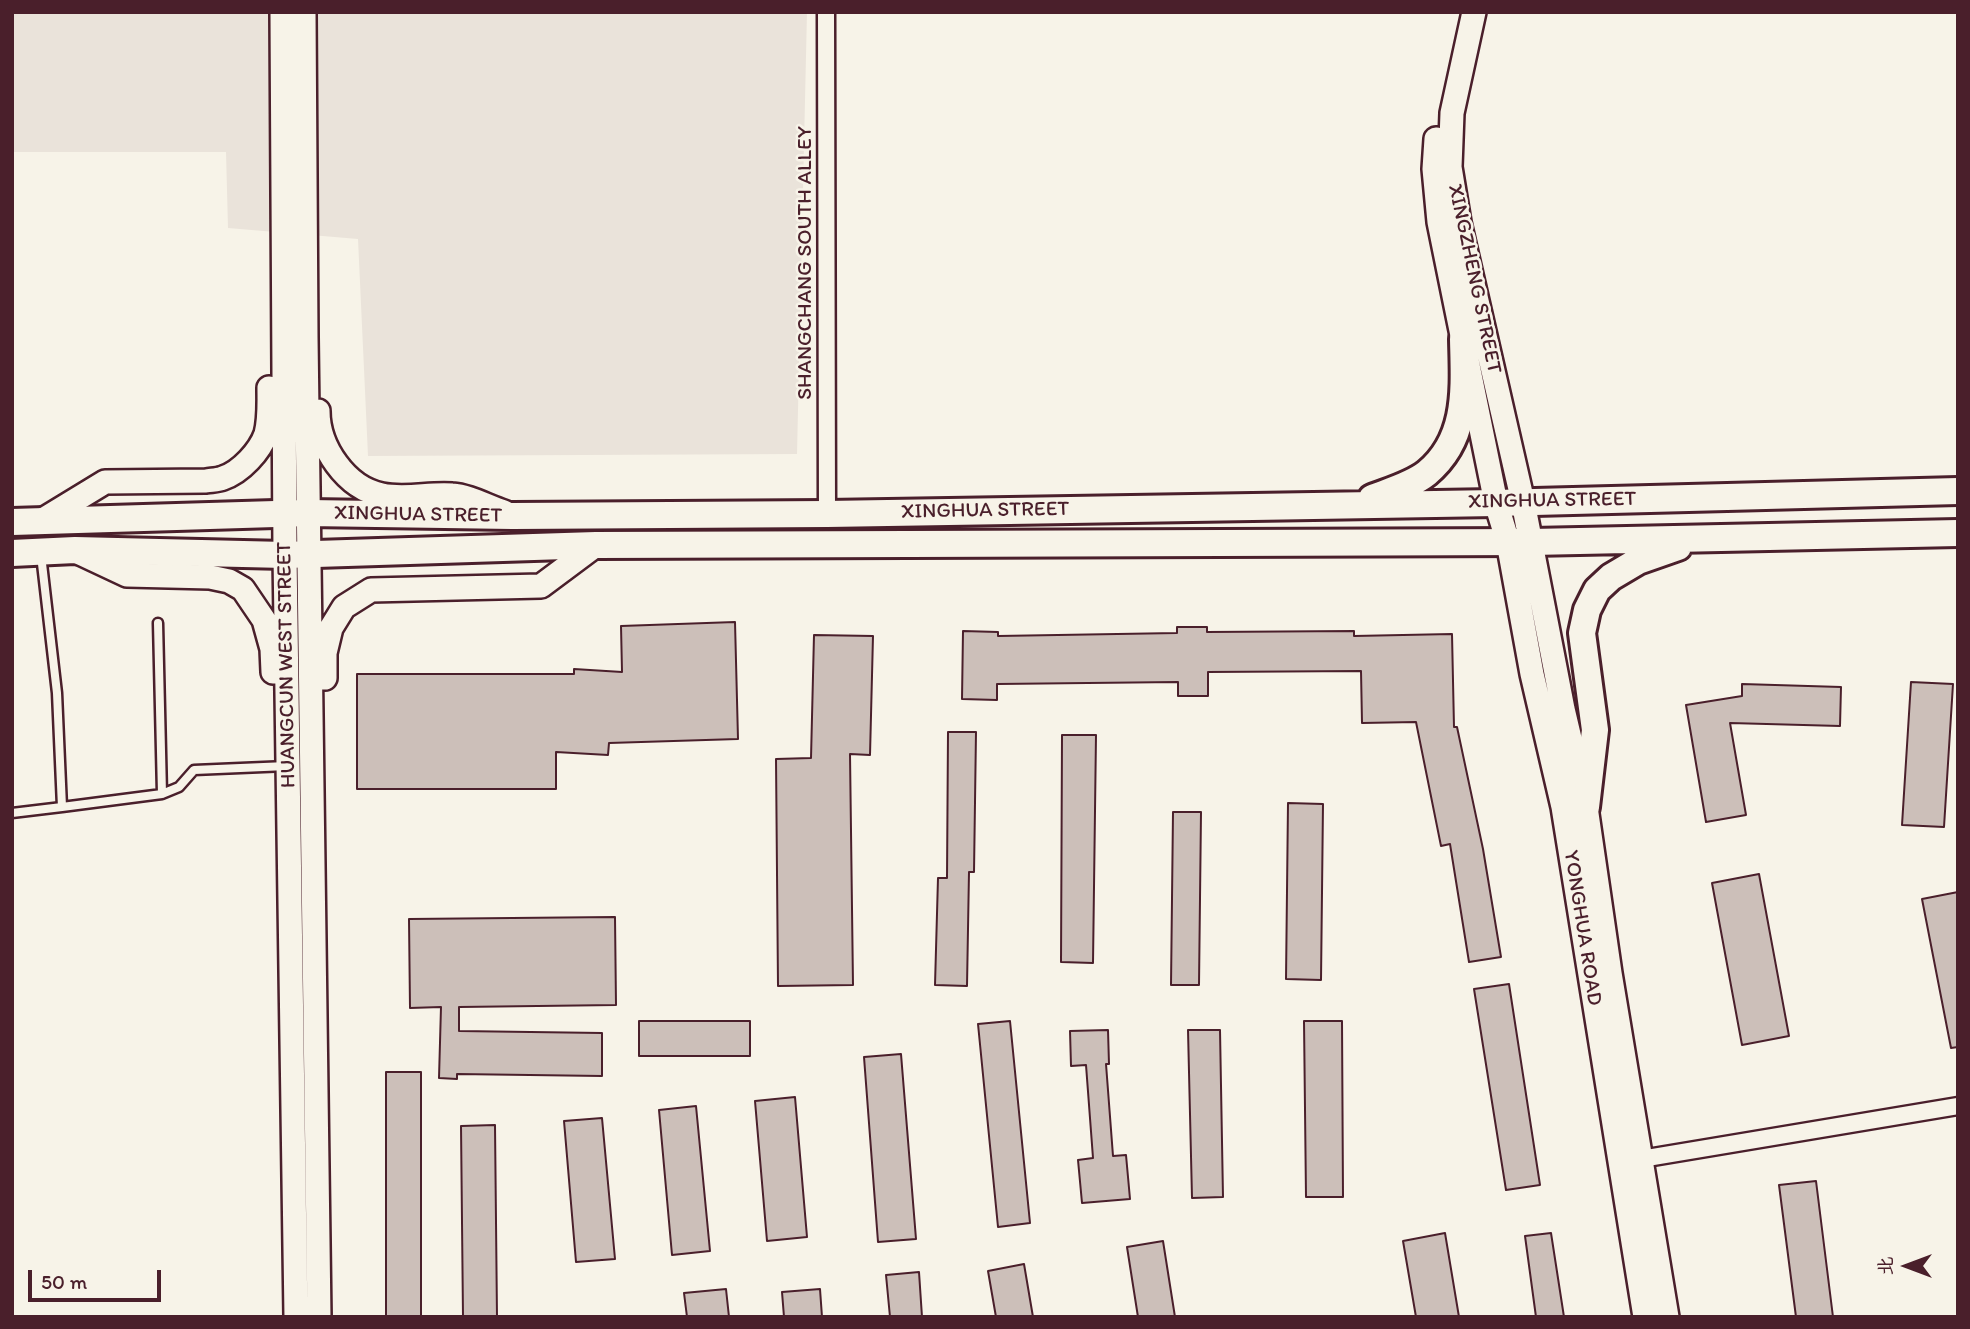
<!DOCTYPE html>
<html>
<head>
<meta charset="utf-8">
<style>
	body { margin:0 }
	#map { position:relative; width:1970px; height:1329px; overflow:hidden; background:#f7f3e8; font-family:Itim,"LXGW WenKai TC",sans-serif }
	canvas { display:block }
	.frame { position:absolute; inset:0; border:14px solid #4a1f2b; pointer-events:none }
	.north { position:absolute; left:1872px; top:1231px; width:70px; height:70px; -webkit-text-stroke:5px #f7f3e8; paint-order:stroke; rotate:270deg; font-size:19px; font-weight:700; line-height:28px; text-align:center; color:#4a1f2b }
	.north::after { content:''; display:block; margin:auto; width:24px; height:32px; background:#4a1f2b; clip-path:polygon(50% 0,100% 100%,50% 72%,0 100%) }
	.scale { position:absolute; left:28px; top:1270px; width:133px; height:32px; box-sizing:border-box; border:4px solid #4a1f2b; border-top:0; padding-left:9px; font-size:21px; line-height:24px; white-space:nowrap; color:#4a1f2b; -webkit-text-stroke:5px #f7f3e8; paint-order:stroke }
</style>
</head>
<body>
<div id="map">
<canvas width="1970" height="1329"></canvas>
<div class="frame"></div>
<div class="north">北</div>
<div class="scale">50 m</div>
</div>
<script>
const g = document.querySelector('canvas').getContext('2d');
g.lineJoin = 'round';
function paint(path, color) { g.fillStyle = color; g.fill(path, 'evenodd'); }
function stroke(path, color, width, dash) { g.strokeStyle = color; g.lineWidth = width; g.lineCap = dash ? 'butt' : 'round'; g.setLineDash(dash || []); g.stroke(path); }
function drawText(font, color, halo, rows, align = 'center') {
  g.font = font + ' Itim,sans-serif'; g.lineWidth = 5; g.setLineDash([]); g.textBaseline = 'middle'; g.strokeStyle = halo; g.fillStyle = color; for (const [text, x, y, turn = 0] of rows) {
    g.save(); g.translate(x, y); g.rotate((+turn || 0) * Math.PI / 180); g.textAlign = isNaN(turn) ? turn : align; if (halo) g.strokeText(text, 0, 0); g.fillText(text, 0, 0); g.restore();
  }
}
const built = new Path2D(`
	M 12,12 L 807,12 L 797,454 L 368,456 L 358,239 L 228,228 L 226,152 L 12,152 Z`);
const building = new Path2D(`
	M 735,622 L 738,739 L 609,743 L 608,755 L 556,752 L 556,789 L 357,789 L 357,674 L 574,674 L 574,669 L 622,672 L 621,626 Z
	M 1177,627 L 1207,627 L 1207,632 L 1354,631 L 1354,636 L 1452,634 L 1454,727 L 1457,727 L 1483,849 L 1501,957 L 1469,962 L 1450,844 L 1441,846 L 1416,722 L 1362,723 L 1361,671 L 1208,672 L 1208,696 L 1178,696 L 1178,682 L 997,684 L 997,700 L 962,699 L 963,631 L 998,632 L 998,636 L 1177,633 Z
	M 814,635 L 873,636 L 870,755 L 850,754 L 853,985 L 778,986 L 776,759 L 811,758 Z
	M 1911,682 L 1953,684 L 1944,827 L 1902,825 Z
	M 1742,684 L 1841,687 L 1840,726 L 1730,723 L 1746,815 L 1706,822 L 1686,705 L 1742,696 Z
	M 948,732 L 976,732 L 974,872 L 969,872 L 967,986 L 935,985 L 938,878 L 947,878 Z
	M 1062,735 L 1096,735 L 1093,963 L 1061,962 Z
	M 1288,803 L 1323,804 L 1321,980 L 1286,979 Z
	M 1173,812 L 1201,812 L 1199,985 L 1171,985 Z
	M 1759,874 L 1789,1036 L 1742,1045 L 1712,883 Z
	M 1958,892 L 1958,1047 L 1951,1048 L 1922,899 Z
	M 615,917 L 616,1005 L 459,1007 L 459,1031 L 602,1033 L 602,1076 L 457,1074 L 457,1079 L 439,1078 L 441,1007 L 410,1008 L 409,919 Z
	M 1509,984 L 1540,1185 L 1506,1190 L 1474,989 Z
	M 639,1021 L 750,1021 L 750,1056 L 639,1056 Z
	M 1010,1021 L 1030,1223 L 998,1227 L 978,1024 Z
	M 1304,1021 L 1342,1021 L 1343,1197 L 1306,1197 Z
	M 1108,1030 L 1109,1064 L 1106,1064 L 1113,1156 L 1126,1155 L 1130,1199 L 1082,1203 L 1078,1160 L 1093,1158 L 1086,1065 L 1071,1066 L 1070,1031 Z
	M 1188,1030 L 1220,1030 L 1223,1197 L 1192,1198 Z
	M 901,1054 L 916,1239 L 878,1242 L 864,1057 Z
	M 386,1072 L 421,1072 L 421,1317 L 386,1317 Z
	M 795,1097 L 807,1237 L 767,1241 L 755,1101 Z
	M 696,1106 L 710,1251 L 672,1255 L 659,1110 Z
	M 602,1118 L 615,1259 L 576,1262 L 564,1121 Z
	M 495,1125 L 497,1317 L 463,1317 L 461,1126 Z
	M 1816,1181 L 1833,1317 L 1796,1317 L 1779,1185 Z
	M 1445,1233 L 1459,1317 L 1416,1317 L 1403,1241 Z
	M 1551,1233 L 1564,1317 L 1536,1317 L 1525,1236 Z
	M 1163,1241 L 1175,1317 L 1138,1317 L 1127,1247 Z
	M 1024,1264 L 1033,1317 L 996,1317 L 988,1271 Z
	M 919,1272 L 922,1317 L 890,1317 L 886,1275 Z
	M 726,1289 L 729,1317 L 687,1317 L 684,1293 Z
	M 820,1289 L 822,1317 L 784,1317 L 782,1292 Z`);
const lane = new Path2D(`
	M 158,623 L 162,794
	M 62,807 L 162,794 L 179,787 L 194,770 L 287,766
	M 12,813 L 62,807 L 57,693 L 41,555`);
const street = new Path2D(`
	M 826,12 L 827,514
	M 1641,1159 L 1958,1106`);
const secondary = new Path2D(`
	M 282,12 L 285,555 L 296,1317
	M 304,12 L 306,337 L 319,1317
	M 1474,12 L 1452,113 L 1450,167 L 1459,222 L 1523,502 L 1563,709 L 1586,807 L 1610,973 L 1667,1317
	M 1436,139 L 1434,169 L 1439,222 L 1496,503 L 1508,542 L 1532,674 L 1563,807 L 1645,1317
	M 318,411 C 318,447 346,488 382,495 C 405,500 430,493 452,495 C 469,496 488,507 504,512
	M 41,521 L 105,482 L 206,481 C 212,480 218,480 223,478 C 241,472 260,451 266,434 C 270,419 269,403 269,388
	M 78,552 L 127,575 L 210,577 L 229,581 L 243,589 L 264,620 L 272,649 L 273,672
	M 325,678 L 325,653 L 331,628 L 344,607 L 371,590 L 541,586 L 596,545`);
const primary = new Path2D(`
	M 1372,498 C 1390,491 1412,485 1427,473 C 1469,438 1464,387 1463,339
	M 12,522 L 308,513 L 513,516 L 827,514 L 1496,503 L 1958,491
	M 12,553 L 75,550 L 285,555 L 596,545 L 1532,542 L 1958,533
	M 1586,807 L 1595,730 L 1582,633 L 1587,610 L 1597,590 L 1611,577 L 1638,561 L 1678,547`);
const streetNames = [
	["SHANGCHANG SOUTH ALLEY",806,263,-90],
	["XINGZHENG STREET",1474,279,78],
	["XINGHUA STREET",1552,501,-1],
	["XINGHUA STREET",985,511,-1],
	["XINGHUA STREET",418,515,1],
	["HUANGCUN WEST STREET",287,665,-91],
	["YONGHUA ROAD",1582,928,81]
];
paint(built, '#eae3da');
paint(building, '#ccbfb9');
stroke(building, '#4a1f2b', 2);
stroke(lane, '#4a1f2b', 13);
stroke(street, '#4a1f2b', 21);
stroke(secondary, '#4a1f2b', 28);
stroke(primary, '#4a1f2b', 32);
stroke(lane, '#f7f3e8', 8);
stroke(street, '#f7f3e8', 16);
stroke(secondary, '#f7f3e8', 23);
stroke(primary, '#f7f3e8', 26);
drawText('21px', '#4a1f2b', '#f7f3e8', streetNames);
</script>
</body>
</html>
